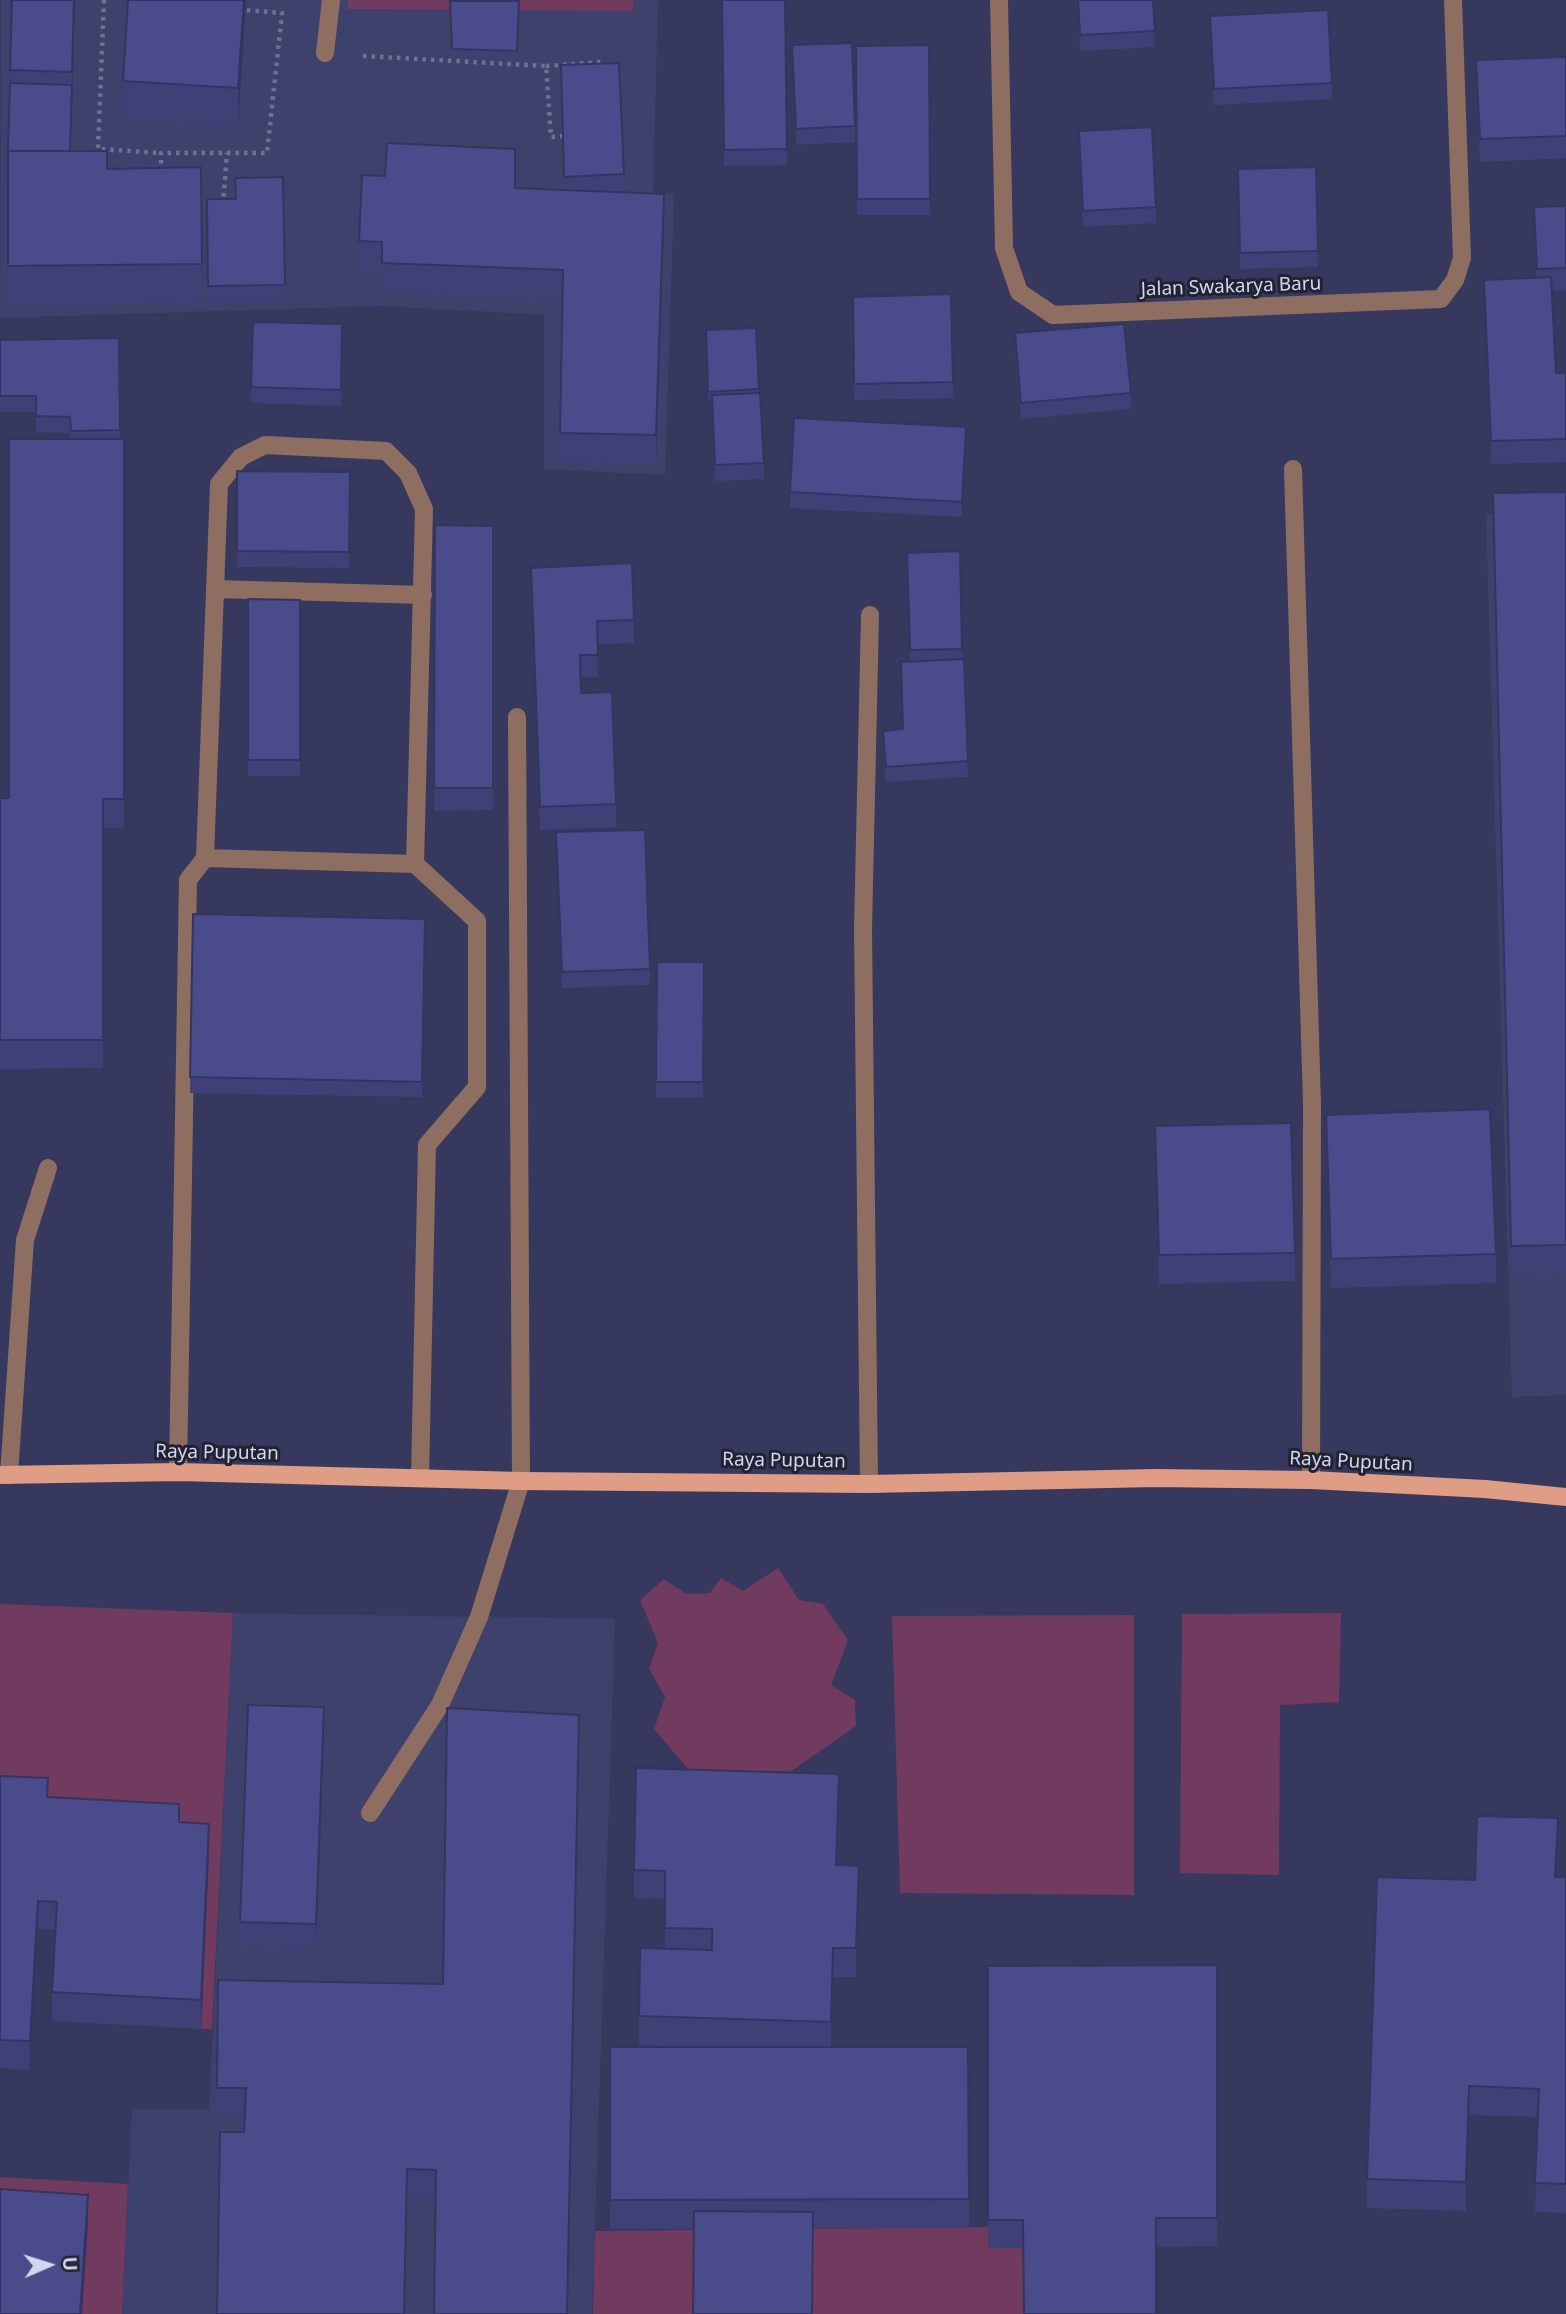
<!DOCTYPE html>
<html>
<head>
<meta charset="utf-8">
<style>
	body { margin:0 }
	#map { position:relative; width:1566px; height:2314px; overflow:hidden; background:#37385d; font-family:"Noto Sans",sans-serif }
	canvas { display:block }
	.north { position:absolute; left:14px; top:2230px; width:70px; height:70px; -webkit-text-stroke:5px #212232; paint-order:stroke; rotate:87deg; font-size:19px; font-weight:700; line-height:28px; text-align:center; color:#d3d6ed }
	.north::after { content:''; display:block; margin:auto; width:24px; height:32px; background:#d3d6ed; clip-path:polygon(50% 0,100% 100%,50% 72%,0 100%) }
</style>
</head>
<body>
<div id="map">
<canvas width="1566" height="2314"></canvas>
<div class="north">U</div>
</div>
<script>
const g = document.querySelector('canvas').getContext('2d');
g.lineJoin = 'round';
function paint(path, color) { g.fillStyle = color; g.fill(path, 'evenodd'); }
function stroke(path, color, width, dash) { g.strokeStyle = color; g.lineWidth = width; g.lineCap = dash ? 'butt' : 'round'; g.setLineDash(dash || []); g.stroke(path); }
function drawText(font, color, halo, rows, align = 'center') {
  g.font = font + ' "Noto Sans",sans-serif'; g.lineWidth = 6; g.setLineDash([]); g.textBaseline = 'middle'; g.strokeStyle = halo; g.fillStyle = color; for (const [text, x, y, turn = 0] of rows) {
    g.save(); g.translate(x, y); g.rotate((+turn || 0) * Math.PI / 180); g.textAlign = isNaN(turn) ? turn : align; if (halo) g.strokeText(text, 0, 0); g.fillText(text, 0, 0); g.restore();
  }
}
const built = new Path2D(`
	M 1,0 L 658,0 L 653,193 L 674,194 L 665,475 L 544,469 L 544,315 L 380,306 L 0,318 Z
	M 1566,512 L 1566,1395 L 1512,1397 L 1486,514 Z
	M 233,1613 L 615,1619 L 592,2314 L 122,2314 L 132,2109 L 209,2109 Z`);
const green = new Path2D(`
	M 348,0 L 633,0 L 633,11 L 347,9 Z
	M 778,1568 L 799,1600 L 823,1604 L 848,1640 L 831,1685 L 855,1700 L 856,1726 L 780,1779 L 740,1783 L 688,1769 L 654,1729 L 665,1697 L 649,1668 L 658,1643 L 640,1600 L 664,1579 L 686,1594 L 710,1593 L 721,1578 L 743,1591 Z
	M 0,1604 L 233,1613 L 212,2029 L 201,2029 L 209,1852 L 0,1805 Z
	M 1341,1613 L 1339,1702 L 1280,1705 L 1279,1875 L 1180,1873 L 1182,1614 Z
	M 1134,1615 L 1134,1895 L 900,1893 L 892,1616 Z
	M 0,2177 L 128,2184 L 122,2314 L 0,2314 Z
	M 988,2227 L 989,2248 L 1156,2247 L 1156,2314 L 593,2314 L 595,2231 Z`);
const path = new Path2D(`
	M 104,0 L 98,149 L 161,153
	M 363,56 L 546,66 L 551,137 L 562,136
	M 546,66 L 601,62 L 601,69
	M 161,172 L 161,153 L 267,153 L 282,13 L 245,10
	M 223,205 L 227,153`);
const minor = new Path2D(`
	M 999,0 L 1004,248 L 1019,292 L 1053,315 L 1441,299 L 1455,280 L 1462,258 L 1453,0
	M 325,53 L 331,0
	M 1293,469 L 1312,1104 L 1311,1480
	M 216,589 L 423,595
	M 205,858 L 415,864
	M 178,1472 L 188,880 L 205,858 L 219,484 L 241,457 L 265,445 L 386,451 L 408,473 L 424,509 L 415,864 L 477,921 L 477,1087 L 427,1145 L 420,1478
	M 9,1475 L 25,1240 L 48,1168
	M 869,1484 L 863,928 L 870,615
	M 370,1813 L 440,1705 L 479,1617 L 521,1481 L 517,717`);
const major = new Path2D(`
	M 0,1475 L 178,1472 L 521,1481 L 869,1484 L 1156,1478 L 1311,1480 L 1485,1489 L 1566,1497`);
const wall = new Path2D(`
	M 12,0 L 75,0 L 71,151 L 107,169 L 201,167 L 202,302 L 8,304 L 8,151 Z
	M 246,0 L 238,126 L 123,118 L 123,81 Z
	M 722,0 L 785,0 L 787,165 L 724,166 Z
	M 1077,0 L 1153,0 L 1155,47 L 1080,51 Z
	M 450,1 L 519,1 L 517,59 L 452,57 Z
	M 1210,16 L 1332,83 L 1332,99 L 1214,105 Z
	M 792,45 L 855,126 L 855,142 L 796,145 Z
	M 929,45 L 930,215 L 857,215 L 856,46 Z
	M 1566,57 L 1566,158 L 1480,162 L 1476,83 L 1476,60 Z
	M 561,81 L 624,174 L 624,190 L 595,191 L 664,223 L 656,464 L 560,461 L 563,299 L 382,292 L 382,271 L 359,270 L 359,241 L 515,188 L 564,190 Z
	M 1079,131 L 1156,207 L 1156,223 L 1083,227 Z
	M 1316,167 L 1318,267 L 1240,269 L 1238,169 Z
	M 283,177 L 285,301 L 208,302 L 207,199 L 235,199 L 235,178 Z
	M 1566,206 L 1566,290 L 1552,291 L 1556,373 L 1566,373 L 1566,462 L 1491,464 L 1484,280 L 1536,278 L 1534,207 Z
	M 951,294 L 953,398 L 854,400 L 853,297 Z
	M 342,324 L 341,406 L 251,403 L 251,387 Z
	M 756,328 L 764,463 L 764,479 L 715,481 L 712,400 L 708,400 L 706,330 Z
	M 1015,333 L 1131,393 L 1131,409 L 1021,419 L 1015,349 Z
	M 119,338 L 120,439 L 124,439 L 124,828 L 103,828 L 103,1068 L 0,1069 L 0,798 L 9,798 L 70,439 L 70,433 L 36,432 L 36,412 L 0,412 L 0,340 Z
	M 966,443 L 962,517 L 790,508 L 790,492 Z
	M 237,471 L 350,472 L 349,568 L 237,567 Z
	M 1566,492 L 1566,1273 L 1511,1275 L 1493,493 Z
	M 435,525 L 493,526 L 493,810 L 434,811 Z
	M 960,551 L 962,659 L 968,777 L 886,782 L 883,747 L 883,731 L 903,729 L 901,662 L 910,661 L 907,553 Z
	M 531,568 L 634,620 L 634,643 L 597,644 L 598,677 L 580,677 L 581,693 L 616,804 L 616,827 L 540,830 Z
	M 248,599 L 300,600 L 300,776 L 248,776 Z
	M 556,832 L 650,969 L 650,985 L 562,988 Z
	M 193,914 L 425,919 L 422,1097 L 190,1093 Z
	M 657,962 L 704,962 L 703,1098 L 656,1098 Z
	M 1326,1115 L 1496,1254 L 1496,1283 L 1331,1288 Z
	M 1155,1126 L 1295,1253 L 1295,1281 L 1159,1284 Z
	M 324,1730 L 316,1947 L 240,1945 L 240,1922 Z
	M 579,1743 L 568,2314 L 434,2314 L 435,2198 L 407,2198 L 244,2132 L 245,2117 L 217,2117 L 217,2088 L 443,1984 Z
	M 0,1776 L 48,1797 L 179,1822 L 209,1852 L 201,2029 L 52,2021 L 52,1992 L 55,1930 L 38,1929 L 30,2070 L 0,2068 Z
	M 839,1802 L 837,1865 L 859,1895 L 856,1977 L 833,1977 L 831,2047 L 968,2047 L 969,2228 L 610,2229 L 610,2047 L 692,2047 L 639,2045 L 639,2016 L 665,1949 L 665,1899 L 634,1898 L 634,1870 Z
	M 1558,1847 L 1557,1877 L 1566,1877 L 1566,2213 L 1535,2212 L 1538,2117 L 1469,2115 L 1466,2211 L 1367,2208 L 1367,2179 L 1475,1880 Z
	M 1217,1965 L 1217,2246 L 988,2248 L 988,1966 Z`);
const shadedWall = new Path2D(`
	M 74,0 L 75,0 L 70,172 L 72,72 Z
	M 244,0 L 246,0 L 238,126 L 238,88 Z
	M 664,194 L 664,223 L 656,464 L 656,435 Z
	M 966,427 L 966,443 L 962,517 L 962,502 Z
	M 324,1707 L 324,1730 L 316,1947 L 316,1924 Z
	M 839,1774 L 839,1802 L 836,1894 L 836,1865 Z
	M 1558,1818 L 1558,1847 L 1555,1906 L 1555,1877 Z
	M 209,1824 L 209,1852 L 201,2029 L 201,2000 Z
	M 859,1866 L 859,1895 L 856,1977 L 856,1948 Z
	M 38,1901 L 38,1929 L 30,2070 L 30,2041 Z
	M 833,1948 L 833,1977 L 831,2050 L 831,2022 Z
	M 1469,2086 L 1469,2115 L 1466,2211 L 1466,2182 Z
	M 88,2195 L 88,2224 L 82,2314 L 80,2314 Z`);
const building = new Path2D(`
	M 12,0 L 74,0 L 72,72 L 10,70 Z
	M 128,0 L 244,0 L 238,88 L 123,81 Z
	M 722,0 L 785,0 L 787,149 L 724,150 Z
	M 1078,0 L 1153,0 L 1155,31 L 1080,35 Z
	M 450,1 L 519,1 L 517,51 L 452,49 Z
	M 1328,10 L 1332,83 L 1214,89 L 1210,16 Z
	M 852,43 L 855,126 L 796,129 L 792,45 Z
	M 929,45 L 930,199 L 857,199 L 856,46 Z
	M 1566,57 L 1566,136 L 1480,139 L 1476,60 Z
	M 619,63 L 624,174 L 564,177 L 561,65 Z
	M 10,83 L 72,85 L 70,151 L 8,151 Z
	M 1152,127 L 1156,207 L 1083,211 L 1079,131 Z
	M 387,143 L 515,149 L 515,188 L 664,194 L 656,435 L 560,433 L 563,270 L 382,263 L 382,242 L 359,241 L 362,175 L 385,176 Z
	M 8,151 L 107,151 L 107,169 L 201,167 L 202,264 L 8,266 Z
	M 1316,167 L 1318,251 L 1240,253 L 1238,169 Z
	M 283,177 L 285,285 L 208,286 L 207,199 L 236,199 L 235,178 Z
	M 1566,206 L 1566,268 L 1537,269 L 1534,207 Z
	M 1551,277 L 1556,373 L 1566,373 L 1566,439 L 1491,441 L 1484,280 Z
	M 951,294 L 953,382 L 854,384 L 853,297 Z
	M 253,322 L 342,324 L 341,390 L 251,387 Z
	M 1124,324 L 1131,393 L 1021,403 L 1015,333 Z
	M 756,328 L 759,389 L 708,392 L 706,330 Z
	M 119,338 L 120,430 L 71,431 L 70,417 L 36,416 L 36,396 L 0,396 L 0,340 Z
	M 760,393 L 764,463 L 715,465 L 712,395 Z
	M 794,418 L 966,427 L 962,502 L 790,492 Z
	M 9,439 L 124,439 L 124,799 L 103,799 L 103,1040 L 0,1040 L 0,798 L 9,798 Z
	M 237,471 L 350,472 L 349,552 L 237,551 Z
	M 1566,492 L 1566,1245 L 1511,1246 L 1493,493 Z
	M 435,525 L 493,526 L 493,788 L 434,788 Z
	M 960,551 L 962,649 L 910,650 L 907,553 Z
	M 632,563 L 634,620 L 597,621 L 598,655 L 580,655 L 581,693 L 612,692 L 616,804 L 540,807 L 531,568 Z
	M 248,599 L 300,600 L 300,760 L 248,760 Z
	M 964,659 L 968,761 L 886,767 L 883,731 L 903,729 L 901,662 Z
	M 645,830 L 650,969 L 562,972 L 556,832 Z
	M 193,914 L 425,919 L 422,1082 L 190,1077 Z
	M 657,962 L 704,962 L 703,1082 L 656,1082 Z
	M 1490,1109 L 1496,1254 L 1331,1259 L 1326,1115 Z
	M 1291,1123 L 1295,1253 L 1159,1255 L 1155,1126 Z
	M 248,1705 L 324,1707 L 316,1924 L 240,1922 Z
	M 447,1708 L 579,1715 L 567,2314 L 434,2314 L 436,2170 L 407,2169 L 404,2314 L 217,2314 L 220,2132 L 244,2132 L 246,2088 L 217,2088 L 218,1980 L 443,1984 Z
	M 636,1768 L 839,1774 L 836,1865 L 859,1866 L 856,1948 L 833,1948 L 831,2022 L 639,2016 L 640,1948 L 712,1950 L 712,1929 L 665,1928 L 665,1871 L 634,1870 Z
	M 0,1776 L 48,1778 L 47,1797 L 179,1804 L 179,1822 L 209,1824 L 201,2000 L 52,1992 L 57,1902 L 38,1901 L 30,2041 L 0,2040 Z
	M 1477,1816 L 1558,1818 L 1555,1877 L 1566,1877 L 1566,2184 L 1535,2183 L 1539,2089 L 1469,2086 L 1466,2182 L 1367,2179 L 1377,1877 L 1475,1880 Z
	M 1217,1965 L 1217,2218 L 1156,2218 L 1156,2314 L 1024,2314 L 1023,2220 L 988,2220 L 988,1966 Z
	M 610,2047 L 968,2047 L 969,2199 L 610,2200 Z
	M 0,2189 L 88,2195 L 80,2314 L 0,2314 Z
	M 694,2211 L 813,2212 L 812,2314 L 693,2314 Z`);
const streetNames = [
	["Jalan Swakarya Baru",1231,287,-2],
	["Raya Puputan",217,1453,1],
	["Raya Puputan",784,1461,1],
	["Raya Puputan",1351,1462,3]
];
paint(built, '#3f416d');
paint(green, '#713a5f');
stroke(path, '#6f7191', 4.5, [3.5, 5]);
stroke(minor, '#8f6e62', 18);
stroke(major, '#df9d85', 18);
paint(wall, '#404077');
paint(shadedWall, '#343461');
paint(building, '#4a4b8a');
stroke(building, '#343461', 2);
drawText('19px', '#d3d6ed', '#212232', streetNames);
</script>
</body>
</html>
